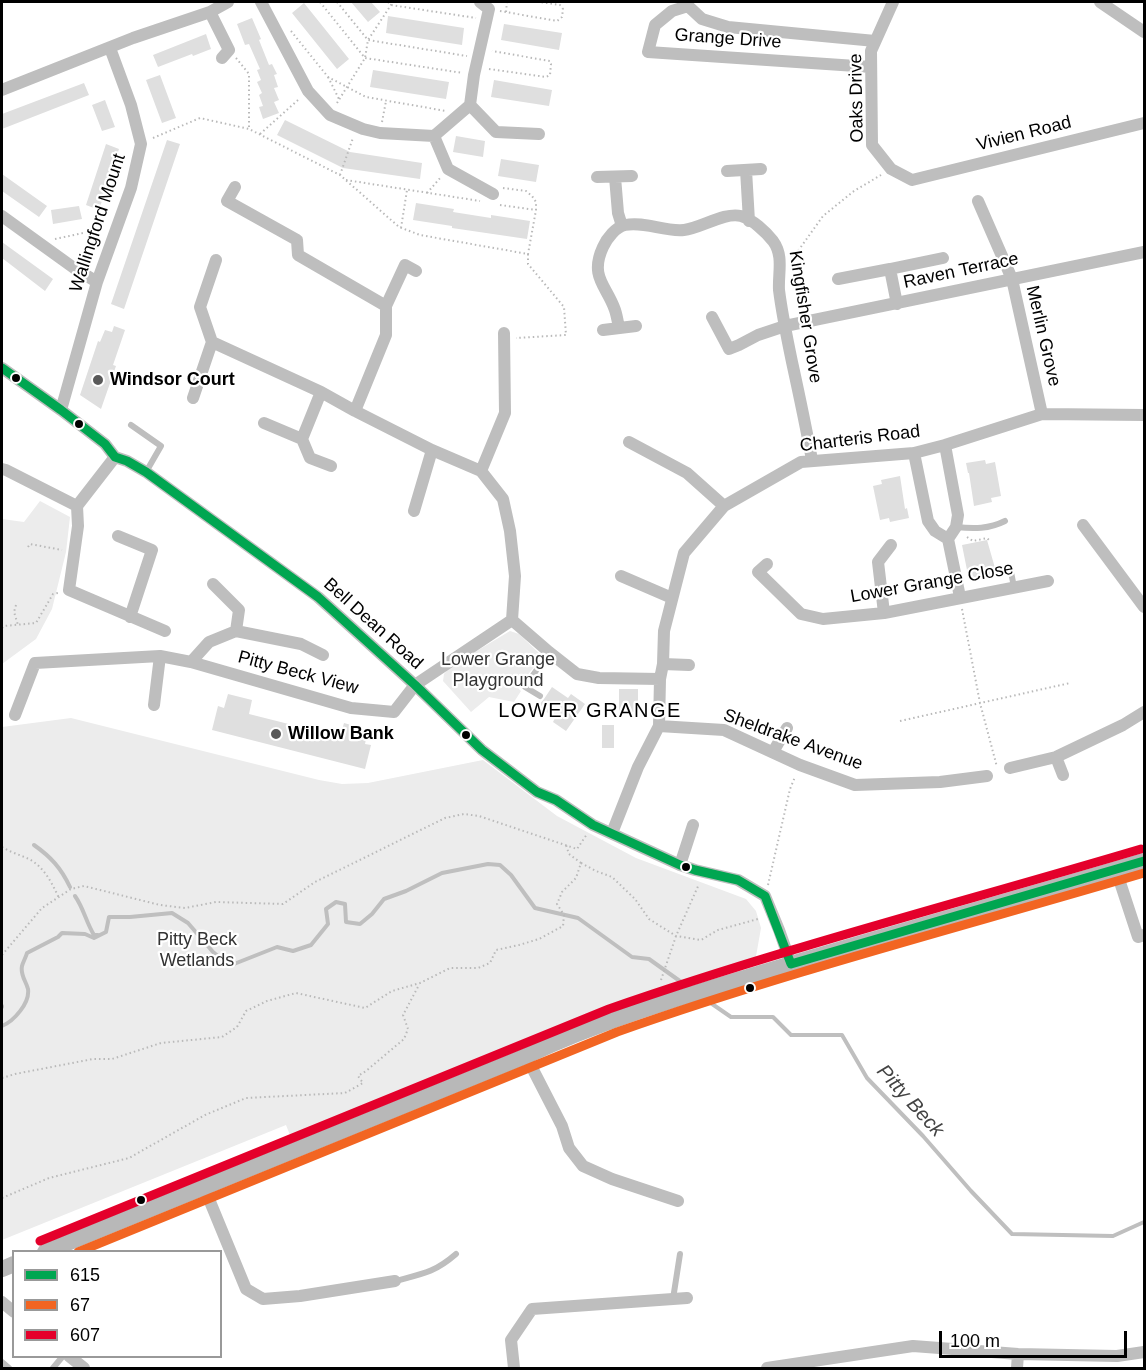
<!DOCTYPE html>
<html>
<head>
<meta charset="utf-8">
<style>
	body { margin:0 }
	#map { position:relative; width:1146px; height:1370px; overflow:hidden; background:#fff; font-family:Helvetica,sans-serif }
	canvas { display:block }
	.frame { position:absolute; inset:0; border:3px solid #000; pointer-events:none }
	.legend { position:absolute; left:12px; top:1250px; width:210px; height:108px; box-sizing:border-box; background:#fff; border:2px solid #999; margin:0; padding:8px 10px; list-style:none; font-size:18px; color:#000 }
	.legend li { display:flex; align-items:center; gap:12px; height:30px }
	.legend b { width:30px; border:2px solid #999 }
	.scale { position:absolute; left:939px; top:1331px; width:188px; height:27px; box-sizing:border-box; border:3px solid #000; border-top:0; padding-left:8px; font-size:18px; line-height:21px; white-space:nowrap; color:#000; -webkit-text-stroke:4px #fff; paint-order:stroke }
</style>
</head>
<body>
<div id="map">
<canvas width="1146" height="1370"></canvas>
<div class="frame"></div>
<ul class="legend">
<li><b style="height:8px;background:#00a651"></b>615</li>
<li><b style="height:8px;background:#f26522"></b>67</li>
<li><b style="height:8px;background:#e4002b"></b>607</li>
</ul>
<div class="scale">100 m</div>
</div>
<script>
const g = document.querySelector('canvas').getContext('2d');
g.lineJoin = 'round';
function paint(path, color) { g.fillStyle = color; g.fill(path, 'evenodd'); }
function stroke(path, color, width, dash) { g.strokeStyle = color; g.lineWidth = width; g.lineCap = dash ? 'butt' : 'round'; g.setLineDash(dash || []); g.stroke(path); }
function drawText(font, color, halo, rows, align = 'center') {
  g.font = font + ' Helvetica,sans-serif'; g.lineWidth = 4.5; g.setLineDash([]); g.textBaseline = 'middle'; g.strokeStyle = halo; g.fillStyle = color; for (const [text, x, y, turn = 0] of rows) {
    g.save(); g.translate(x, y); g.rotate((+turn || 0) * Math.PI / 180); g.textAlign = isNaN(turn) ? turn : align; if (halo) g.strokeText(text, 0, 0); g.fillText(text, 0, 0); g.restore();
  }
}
const green = new Path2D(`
	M 40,501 L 70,517 L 66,552 L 52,609 L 36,639 L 2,664 L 2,519 L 24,522 Z
	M 510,631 L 519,634 L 542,656 L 518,688 L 521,691 L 514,702 L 489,697 L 471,712 L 443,681 L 444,674 L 450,667 Z
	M 71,718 L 319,780 L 342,784 L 368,783 L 483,760 L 557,816 L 636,858 L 746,899 L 756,911 L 761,928 L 755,962 L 591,1019 L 292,1140 L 286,1125 L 2,1240 L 2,727 Z`);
const stream = new Path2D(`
	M 34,845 C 51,857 61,868 70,887
	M 75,896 C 84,909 86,922 94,935 L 98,935
	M 702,997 L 731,1017 L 773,1017 L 791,1035 L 842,1035 L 867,1078 L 923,1136 L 971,1191 L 1012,1234 L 1113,1236 L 1144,1222
	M 2,1006 L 2,1007
	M 2,1026 C 14,1021 30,1003 28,989 C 26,981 20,975 22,966 C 23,962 26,957 27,953 L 58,937 L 62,933 L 85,934 L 94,938 L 106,932 L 109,917 L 130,917 L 172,913 L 188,923 L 213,952 L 224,961 L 234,964 L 277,947 L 293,951 L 311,945 L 328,924 L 326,909 L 336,902 L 345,904 L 346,922 L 360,924 L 372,914 L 384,899 L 406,891 L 442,873 L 488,864 L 500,865 L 511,875 L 535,908 L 578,918 L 632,957 L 649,959 L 691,989`);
const building = new Path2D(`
	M 351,2 L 371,2 L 380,12 L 368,22 Z
	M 304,3 L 349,59 L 337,69 L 292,13 Z
	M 388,16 L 464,28 L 462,45 L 386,33 Z
	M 252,18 L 261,39 L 259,40 L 269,65 L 272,64 L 277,74 L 274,75 L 278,87 L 274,88 L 279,100 L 274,102 L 279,113 L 263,119 L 259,107 L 263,106 L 259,95 L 262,93 L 257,82 L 261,80 L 257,70 L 260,69 L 249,44 L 245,45 L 237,24 Z
	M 504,24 L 562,33 L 559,50 L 501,40 Z
	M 206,34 L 211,49 L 193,56 L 192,54 L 158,67 L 153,55 Z
	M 373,70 L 449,82 L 446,99 L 370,87 Z
	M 160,75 L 176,118 L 162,123 L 146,80 Z
	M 494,80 L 552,90 L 549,106 L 491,97 Z
	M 84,83 L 89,95 L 2,129 L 2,114 Z
	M 105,100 L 115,127 L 102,131 L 92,105 Z
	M 285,120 L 350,152 L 422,163 L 420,179 L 343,168 L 277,135 Z
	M 456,136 L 485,141 L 483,157 L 453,152 Z
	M 167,140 L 180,144 L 124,309 L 111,304 Z
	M 106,144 L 119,149 L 99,210 L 86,205 Z
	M 501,159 L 539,165 L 536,182 L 498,176 Z
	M 2,174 L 47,206 L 39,217 L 2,191 Z
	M 416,203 L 454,209 L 453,212 L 491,218 L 491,215 L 530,221 L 527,239 L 452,228 L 452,226 L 413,220 Z
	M 79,206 L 82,219 L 53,224 L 51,210 Z
	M 2,242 L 53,279 L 45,291 L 2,258 Z
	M 114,326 L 125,330 L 113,365 L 116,366 L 101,409 L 80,395 L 98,341 L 100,342 L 105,330 L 112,332 Z
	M 985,460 L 986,464 L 995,462 L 1001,496 L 991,498 L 992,502 L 974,506 L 969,473 L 968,473 L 966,463 Z
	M 900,476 L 905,509 L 907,508 L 909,518 L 890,522 L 889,518 L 880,520 L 873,486 L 882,484 L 881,480 Z
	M 987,540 L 995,568 L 992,568 L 994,575 L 969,580 L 962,545 Z
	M 552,687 L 568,698 L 571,694 L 585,704 L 566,731 L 553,722 L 555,718 L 538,706 L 544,699 Z
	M 619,689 L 638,689 L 638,712 L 619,712 Z
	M 228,694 L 252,700 L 249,714 L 340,737 L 344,723 L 368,730 L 365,744 L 371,745 L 365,769 L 212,730 L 218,706 L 224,708 Z
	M 602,725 L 614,725 L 614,748 L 602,748 Z`);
const path = new Path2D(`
	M 320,2 L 365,58 L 463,73
	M 337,2 L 368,40 L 467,56
	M 388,2 L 391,5 L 476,18
	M 500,11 L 557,21 L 562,17 L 563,9 L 560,5 L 540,2
	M 506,12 L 507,2
	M 291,31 L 328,77 L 366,97 L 446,111
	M 236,58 L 249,74 L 249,129
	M 489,69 L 546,77 L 550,75 L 551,64 L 550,61 L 492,51
	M 328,77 L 339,99
	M 337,103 L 365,58 L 368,40 L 391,5 L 392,2
	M 382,122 L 386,101
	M 260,134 L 298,100
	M 153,138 L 200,118 L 249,129 L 340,175 L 399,227 L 420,235 L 528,254 L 528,264 L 564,307 L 566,335 L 516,338
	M 340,175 L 353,138
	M 346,180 L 480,201
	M 503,188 L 526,191 L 532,196 L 536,202 L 536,210 L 528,254
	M 427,193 L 441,177
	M 500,205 L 536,210
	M 401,228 L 407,190
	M 55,239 L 102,229
	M 791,256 L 798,251 L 823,216 L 854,191 L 881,175
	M 967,537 L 973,541 L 987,538 L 989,540
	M 28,547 L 30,544 L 62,550
	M 16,605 L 14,612 L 18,625
	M 962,609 L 980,703 L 997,767
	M 2,628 L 4,626 L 36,623 L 53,594 L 58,593
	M 900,721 L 1070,683
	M 2,847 C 10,852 20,855 29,859 C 44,867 52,883 59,898
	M 581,863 L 596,871 L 612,877 L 635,899 L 649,919 L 676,936 L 701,940 L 718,930 L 758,919
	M 768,885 L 790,789 L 795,777
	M 2,955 L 42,908 L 71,889 L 84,886 L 160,905 L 185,908 L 216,902 L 283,904 L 315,882 L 445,818 L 464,814 L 479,816 L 577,849 L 587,834
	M 661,980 L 676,936 L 699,884
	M 2,1078 L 15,1074 L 93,1059 L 112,1059 L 161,1043 L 222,1037 L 237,1027 L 246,1011 L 267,1001 L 296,993 L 365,1008 L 392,991 L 420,983 L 450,968 L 478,968 L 490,963 L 496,950 L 519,945 L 539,939 L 563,926 L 564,915 L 557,904 L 562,892 L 576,878 L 581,863 L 569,854 L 566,845
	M 2,1198 L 49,1178 L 129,1158 L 205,1115 L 246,1098 L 345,1093 L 363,1083 L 358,1076 L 366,1071 L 404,1039 L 408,1029 L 403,1015 L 419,985`);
const lane = new Path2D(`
	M 131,425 L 161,446 L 146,472
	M 956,527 C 974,529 989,529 1005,521
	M 1011,572 L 1014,587
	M 540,696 L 525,687 L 549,652
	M 395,1281 C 422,1274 434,1273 456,1254
	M 673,1299 L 680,1254
	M 2,1362 L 9,1368
	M 53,1368 L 63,1356`);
const street = new Path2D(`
	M 261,2 L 308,91 L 330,115 L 363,129 L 380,133 L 434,136 L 470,105 L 474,75 L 489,9 L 480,2
	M 686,2 L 688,6 L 702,19 L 728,27 L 875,41
	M 893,2 L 871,51 L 872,145 L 891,169 L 912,180 L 1144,123
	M 1100,2 L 1144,32
	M 688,6 L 672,11 L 655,25 L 648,52 L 871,67
	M 210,12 L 229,50 L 222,58
	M 2,90 L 133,38 L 210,12 L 228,2
	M 470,105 L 496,132 L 539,134
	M 434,136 L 448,169 L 493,194
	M 746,170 L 749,221
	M 727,171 L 761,169
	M 597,177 L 632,176
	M 615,177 L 618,213 L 622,226
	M 235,187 L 227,201 L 297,240 L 298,255 L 386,306
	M 978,201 L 1012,279 L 1042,414
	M 2,216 L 74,268 L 97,282
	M 838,279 L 890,269
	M 897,304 L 890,269 L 943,258
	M 712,317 L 729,349 L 739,345 L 758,335 L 785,326 L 1144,252
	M 619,328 C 618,323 617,316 615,310 C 607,286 589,277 603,247 C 607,238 616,227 625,225 C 645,221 664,232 684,230 C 701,228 724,212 741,216 C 752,219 766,232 773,241 C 784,256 778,273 779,290 C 782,314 787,338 792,362 C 799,394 806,427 812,460
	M 603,330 L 636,326
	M 2,368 L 61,410 L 105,444 L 115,457 L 127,461 L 146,472 L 318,597 L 415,685 L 482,750 L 537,792 L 556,800 L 593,825 L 680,865 L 695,870 L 738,880 L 765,896 L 779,930 L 791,964
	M 321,392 L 302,439 L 310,458 L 331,466
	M 193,398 L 212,342
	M 61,410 L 97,282 L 131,188 L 141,144 L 131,105 L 110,48
	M 355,411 L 386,335 L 386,306 L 405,265 L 416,271
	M 264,423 L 302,439
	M 629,442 L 687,473 L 724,506
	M 945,445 L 958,515 L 956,527 L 948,539 L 960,597
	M 914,453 L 928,521 L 935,531 L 948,539
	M 2,469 L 6,470 L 77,506
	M 481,471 L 505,413 L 504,333
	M 77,506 L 78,526 L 69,590 L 165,631
	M 77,506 L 115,457
	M 414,511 L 432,450
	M 1083,525 L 1144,607
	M 118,536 L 152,550 L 130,617
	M 767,564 L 758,572 L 801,614 L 823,619 L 884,613 L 1048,581
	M 621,576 L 672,598
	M 884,613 L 878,562 L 891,545
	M 512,620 L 549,652 L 577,674 L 599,678 L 660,679
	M 236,631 L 301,644 L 323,655
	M 191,662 L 209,642 L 236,631 L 239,610 L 213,584
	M 663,664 L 689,665
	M 154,705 L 160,656
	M 15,715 L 35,663 L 160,656 L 191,662 L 351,708 L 394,712 L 415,685 L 512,620 L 515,576 L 510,531 L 503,499 L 481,471 L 432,450 L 355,411 L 321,392 L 212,342 L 200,307 L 216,260
	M 659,726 L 724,730 L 800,765 L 855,785 L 940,782 L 987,776
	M 773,752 L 787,728
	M 1056,757 L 1063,775
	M 1010,768 L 1056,757 L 1123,725 L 1144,712
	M 612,833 L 638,767 L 659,726 L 660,679 L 663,664 L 664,631 L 684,553 L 724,506 L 801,462 L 914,453 L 945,445 L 1042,414 L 1144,415
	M 680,865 L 693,825
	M 1116,870 L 1138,937 L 1144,935
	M 526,1056 L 562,1126 L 569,1148 L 583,1166 L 612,1179 L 678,1201
	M 204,1187 L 246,1289 L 263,1299 L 300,1296 L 395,1281
	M 2,1302 L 14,1312
	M 69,1356 L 84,1368
	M 514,1368 L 511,1340 L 532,1309 L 687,1298
	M 767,1368 L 913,1346 L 1018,1354 L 1117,1356 L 1144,1352
	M 1017,1368 L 1018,1354`);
const secondary = new Path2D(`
	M 45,1252 L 526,1056 C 602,1020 682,997 761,973 C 888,934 1017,899 1144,861
	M 2,1269 L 14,1264`);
const bus1 = new Path2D(`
	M 2,368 L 61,410 L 105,444 L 115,457 L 127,461 L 146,472 L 318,597 L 415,685 L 482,750 L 537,792 L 556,800 L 593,825 L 680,865 L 695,870 L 738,880 L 765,896 L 791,964 L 1144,861`);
const bus2 = new Path2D(`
	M 78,1252 L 617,1032 C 790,971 969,925 1144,873`);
const bus3 = new Path2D(`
	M 40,1241 L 609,1009 C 784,948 963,902 1141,849`);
const markers = [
	[16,378,5,"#000"],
	[98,380,6,"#595959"],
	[79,424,5,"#000"],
	[276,734,6,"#595959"],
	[466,735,5,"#000"],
	[686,867,5,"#000"],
	[750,988,5,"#000"],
	[141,1200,5,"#000"]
];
const streetNames = [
	["Grange Drive",728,39,4],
	["Oaks Drive",857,98,-91],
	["Vivien Road",1024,134,-14],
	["Wallingford Mount",98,223,-72],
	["Raven Terrace",961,271,-12],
	["Kingfisher Grove",805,317,81],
	["Merlin Grove",1043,336,77],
	["Charteris Road",860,439,-7],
	["Lower Grange Close",932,583,-10],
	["Bell Dean Road",373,624,42],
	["Pitty Beck View",298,673,15],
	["Sheldrake Avenue",793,740,20]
];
const poiNames = [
	["Windsor Court",110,380],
	["Willow Bank",288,734]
];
const parkNames = [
	["Lower Grange",498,660],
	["Playground",498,681],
	["Pitty Beck",197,940],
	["Wetlands",197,961]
];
const neighbourhoodNames = [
	["LOWER GRANGE",590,711]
];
const waterNames = [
	["Pitty Beck",910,1101,48]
];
paint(green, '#ececec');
stroke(stream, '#bfbfbf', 4);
paint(building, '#dfdfdf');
stroke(path, '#b9b9b9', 2, [1.5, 3]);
stroke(lane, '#bebebe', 6);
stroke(street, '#bebebe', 12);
stroke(secondary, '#b8b8b8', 16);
stroke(bus1, '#00a651', 9);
stroke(bus2, '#f26522', 9);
stroke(bus3, '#e4002b', 9);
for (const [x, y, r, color] of markers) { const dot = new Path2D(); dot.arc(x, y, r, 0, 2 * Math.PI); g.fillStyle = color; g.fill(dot); stroke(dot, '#fff', 2); }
drawText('18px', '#000', '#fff', streetNames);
drawText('bold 18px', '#000', '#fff', poiNames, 'left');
drawText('18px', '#333', '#fff', parkNames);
g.letterSpacing = '1.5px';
drawText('20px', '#000', '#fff', neighbourhoodNames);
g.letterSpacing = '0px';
drawText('italic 20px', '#444', '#fff', waterNames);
</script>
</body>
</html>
